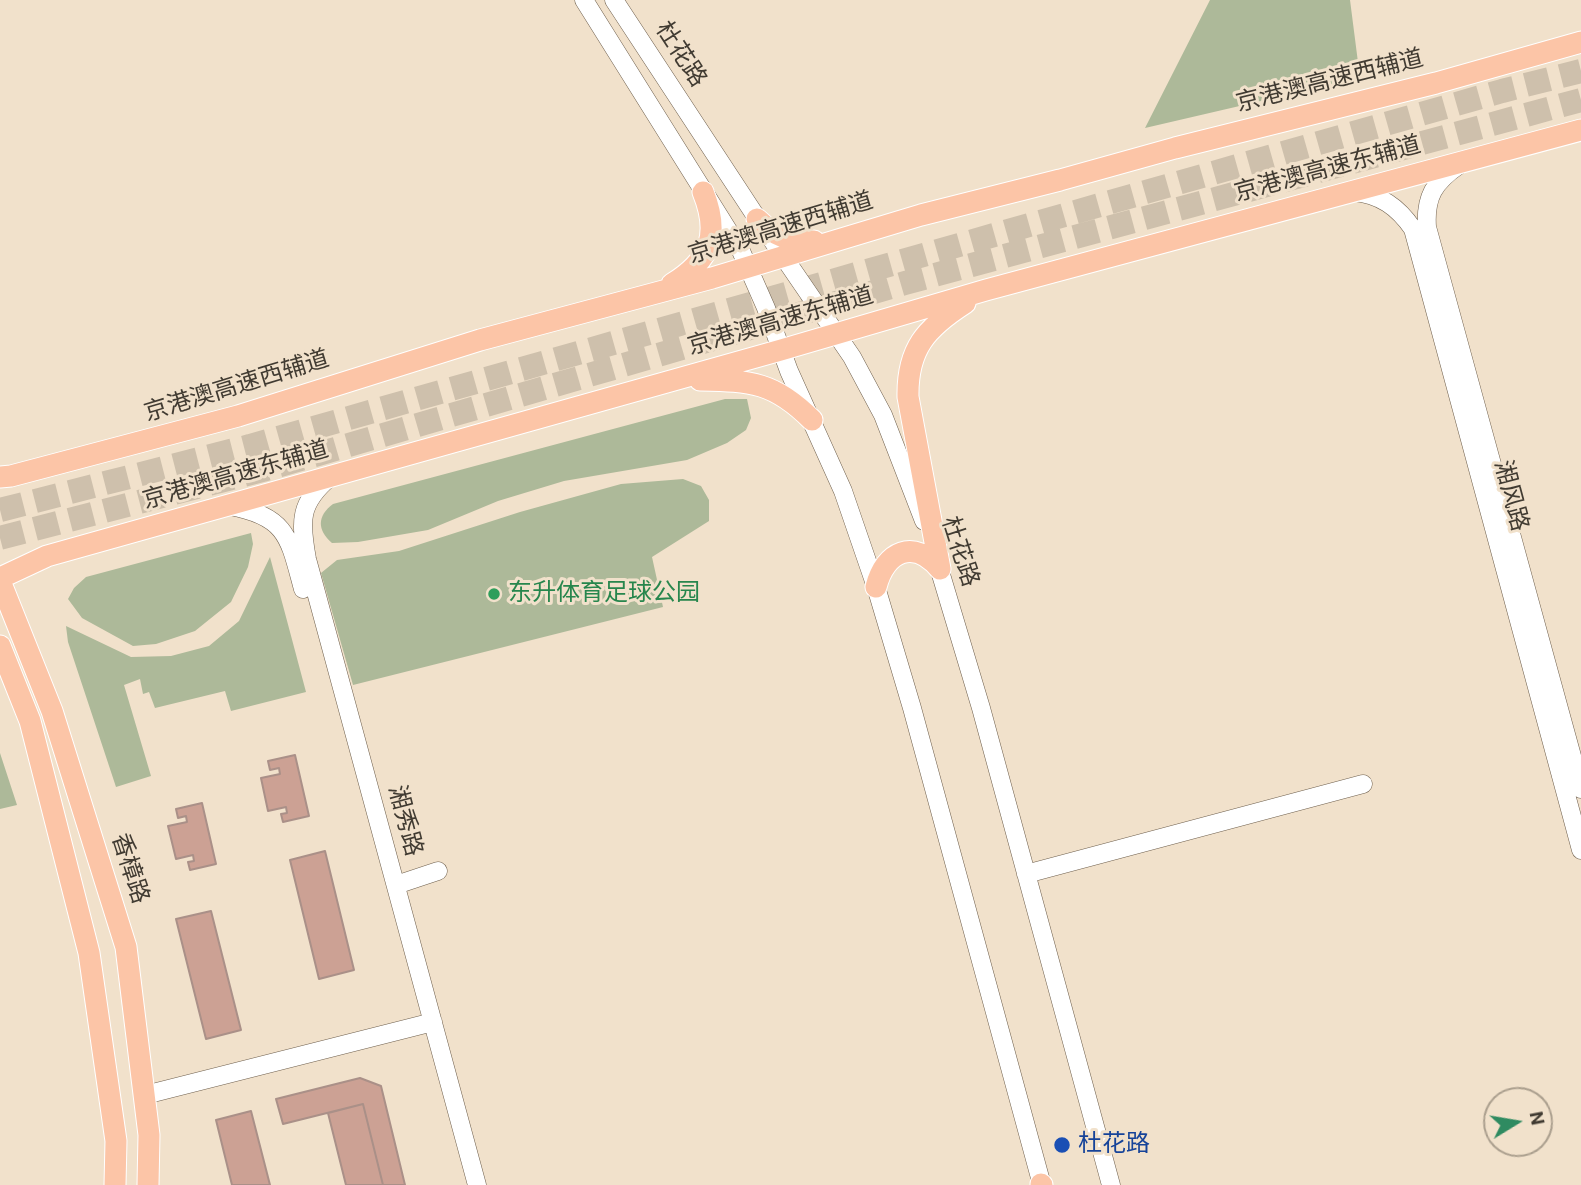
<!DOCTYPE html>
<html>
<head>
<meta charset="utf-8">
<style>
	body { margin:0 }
	#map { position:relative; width:1581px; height:1185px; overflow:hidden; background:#f1e1cb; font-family:Roboto,sans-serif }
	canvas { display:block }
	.north { position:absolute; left:1483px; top:1087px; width:70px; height:70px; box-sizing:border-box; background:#f1e1cb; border:2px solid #ab9f8e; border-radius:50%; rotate:79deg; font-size:19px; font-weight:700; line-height:28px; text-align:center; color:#413b32 }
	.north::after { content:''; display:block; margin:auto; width:24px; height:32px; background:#2f8b61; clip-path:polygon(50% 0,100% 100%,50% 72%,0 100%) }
</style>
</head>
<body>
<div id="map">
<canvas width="1581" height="1185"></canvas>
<div class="north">N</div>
</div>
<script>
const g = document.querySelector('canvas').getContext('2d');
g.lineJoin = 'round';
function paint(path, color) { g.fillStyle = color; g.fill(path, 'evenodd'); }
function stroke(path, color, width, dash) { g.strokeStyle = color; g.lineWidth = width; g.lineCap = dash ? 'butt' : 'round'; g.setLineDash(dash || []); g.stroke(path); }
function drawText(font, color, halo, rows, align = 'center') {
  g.font = font + ' Roboto,"Noto Sans SC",sans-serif'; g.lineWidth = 6; g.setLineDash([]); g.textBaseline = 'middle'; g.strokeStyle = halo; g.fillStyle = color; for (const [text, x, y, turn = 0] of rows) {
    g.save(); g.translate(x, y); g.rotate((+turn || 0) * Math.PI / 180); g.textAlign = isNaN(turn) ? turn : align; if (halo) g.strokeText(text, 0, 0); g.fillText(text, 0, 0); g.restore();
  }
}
const green = new Path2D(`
	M 1210,0 L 1350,0 L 1360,78 L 1145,128 Z
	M 725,399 L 747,399 L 751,418 L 746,430 L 727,443 L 687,460 L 564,481 L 498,501 L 428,530 L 358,542 L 332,543 C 317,530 317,516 333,504 Z
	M 683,479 L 701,486 L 709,500 L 709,521 L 652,557 L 663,607 L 353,685 L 321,573 L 337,560 L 399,551 L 520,512 L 621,484 Z
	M 251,533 L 253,544 L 248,567 L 231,602 L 195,631 L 156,644 L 133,646 L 82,618 L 68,599 L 74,588 L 86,577 Z
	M 270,557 L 306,692 L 231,711 L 225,691 L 155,708 L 149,692 L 143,694 L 140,679 L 124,685 L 151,776 L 116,787 L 68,642 L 66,626 L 131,657 L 171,656 L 209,646 L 239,621 Z
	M 0,753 L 17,805 L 0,809 Z`);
const building = new Path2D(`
	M 295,755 L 309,816 L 283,822 L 281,814 L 287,813 L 286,807 L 268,811 L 261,778 L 280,774 L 279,768 L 270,770 L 268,761 Z
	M 202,803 L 216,864 L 190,870 L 188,862 L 194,861 L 193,855 L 176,859 L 168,826 L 187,822 L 186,816 L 178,818 L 176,809 Z
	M 325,851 L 354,970 L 319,979 L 290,860 Z
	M 211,911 L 241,1030 L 206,1039 L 176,919 Z
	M 360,1078 L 381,1086 L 405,1185 L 383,1185 L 363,1104 L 283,1124 L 276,1099 Z
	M 363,1104 L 383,1185 L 346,1185 L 328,1113 Z
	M 251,1111 L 270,1185 L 232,1185 L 216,1120 Z`);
const highwayTunnel = new Path2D(`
	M 0,510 L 250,446 L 1502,91 L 1581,71
	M 0,538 L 263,470 L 905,283 L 1581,100`);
const minor = new Path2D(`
	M 584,0 L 741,251 L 766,308 L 789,371 L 843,491 L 876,587 L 912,708 L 1042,1185
	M 614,0 L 755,215 L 852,357 L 883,415 L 924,521
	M 1459,165 C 1434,182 1425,197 1427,227 L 1581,789
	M 1353,192 C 1380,194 1398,207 1413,229 L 1581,850
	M 330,477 C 299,503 300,521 307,559 L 477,1185
	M 230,506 C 288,517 289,538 303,589
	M 936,558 L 981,708 L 1111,1185
	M 1026,874 L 1363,784
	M 396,885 L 438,871
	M 145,1095 L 433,1022`);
const major = new Path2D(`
	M 757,219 C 775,236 789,242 814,241
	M 672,284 C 711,260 720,234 703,192
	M 700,380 C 752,381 774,382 812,420
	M 0,477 L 11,476 L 238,416 L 480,340 L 712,278 L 921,215 L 1060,180 L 1175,148 L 1436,83 L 1581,42
	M 940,569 L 908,397 C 907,349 926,328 965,303
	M 0,578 L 47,556 L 781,350 L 986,290 L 1581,130
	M 0,581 L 52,711 L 126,947 L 149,1135 L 148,1185
	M 876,587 C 885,551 914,538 940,569
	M 0,646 L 30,721 L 89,953 L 116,1141 L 115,1185
	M 1041,1184 L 1042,1185`);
const markers = [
	[494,594,7,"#2e9e5b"],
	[1062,1145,9,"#1a4fb4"]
];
const streetNames = [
	["杜花路",680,55,57],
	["京港澳高速西辅道",1330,82,-14],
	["京港澳高速东辅道",1328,170,-15],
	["京港澳高速西辅道",781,229,-17],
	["京港澳高速东辅道",781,322,-16],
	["京港澳高速西辅道",237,387,-17],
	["京港澳高速东辅道",236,476,-16],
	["湘风路",1510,496,75],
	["杜花路",959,552,72],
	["湘秀路",404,821,75],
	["香樟路",129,869,72]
];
const leisureNames = [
	["东升体育足球公园",508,594]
];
const transitNames = [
	["杜花路",1078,1145]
];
paint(green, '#adb999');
paint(building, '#cca194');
stroke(building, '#aa9088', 2);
stroke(highwayTunnel, '#cec0ac', 24, [24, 12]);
stroke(minor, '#6f604e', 19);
stroke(major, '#fff', 23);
stroke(minor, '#fff', 18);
stroke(major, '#fcc5a7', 21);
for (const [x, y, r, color] of markers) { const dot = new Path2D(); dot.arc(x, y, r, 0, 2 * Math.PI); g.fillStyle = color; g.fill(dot); stroke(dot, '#f1e1cb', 2.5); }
drawText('24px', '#413b32', '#f1e1cb', streetNames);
drawText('24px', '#27864d', '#f1e1cb', leisureNames, 'left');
drawText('24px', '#164399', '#f1e1cb', transitNames, 'left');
</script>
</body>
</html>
